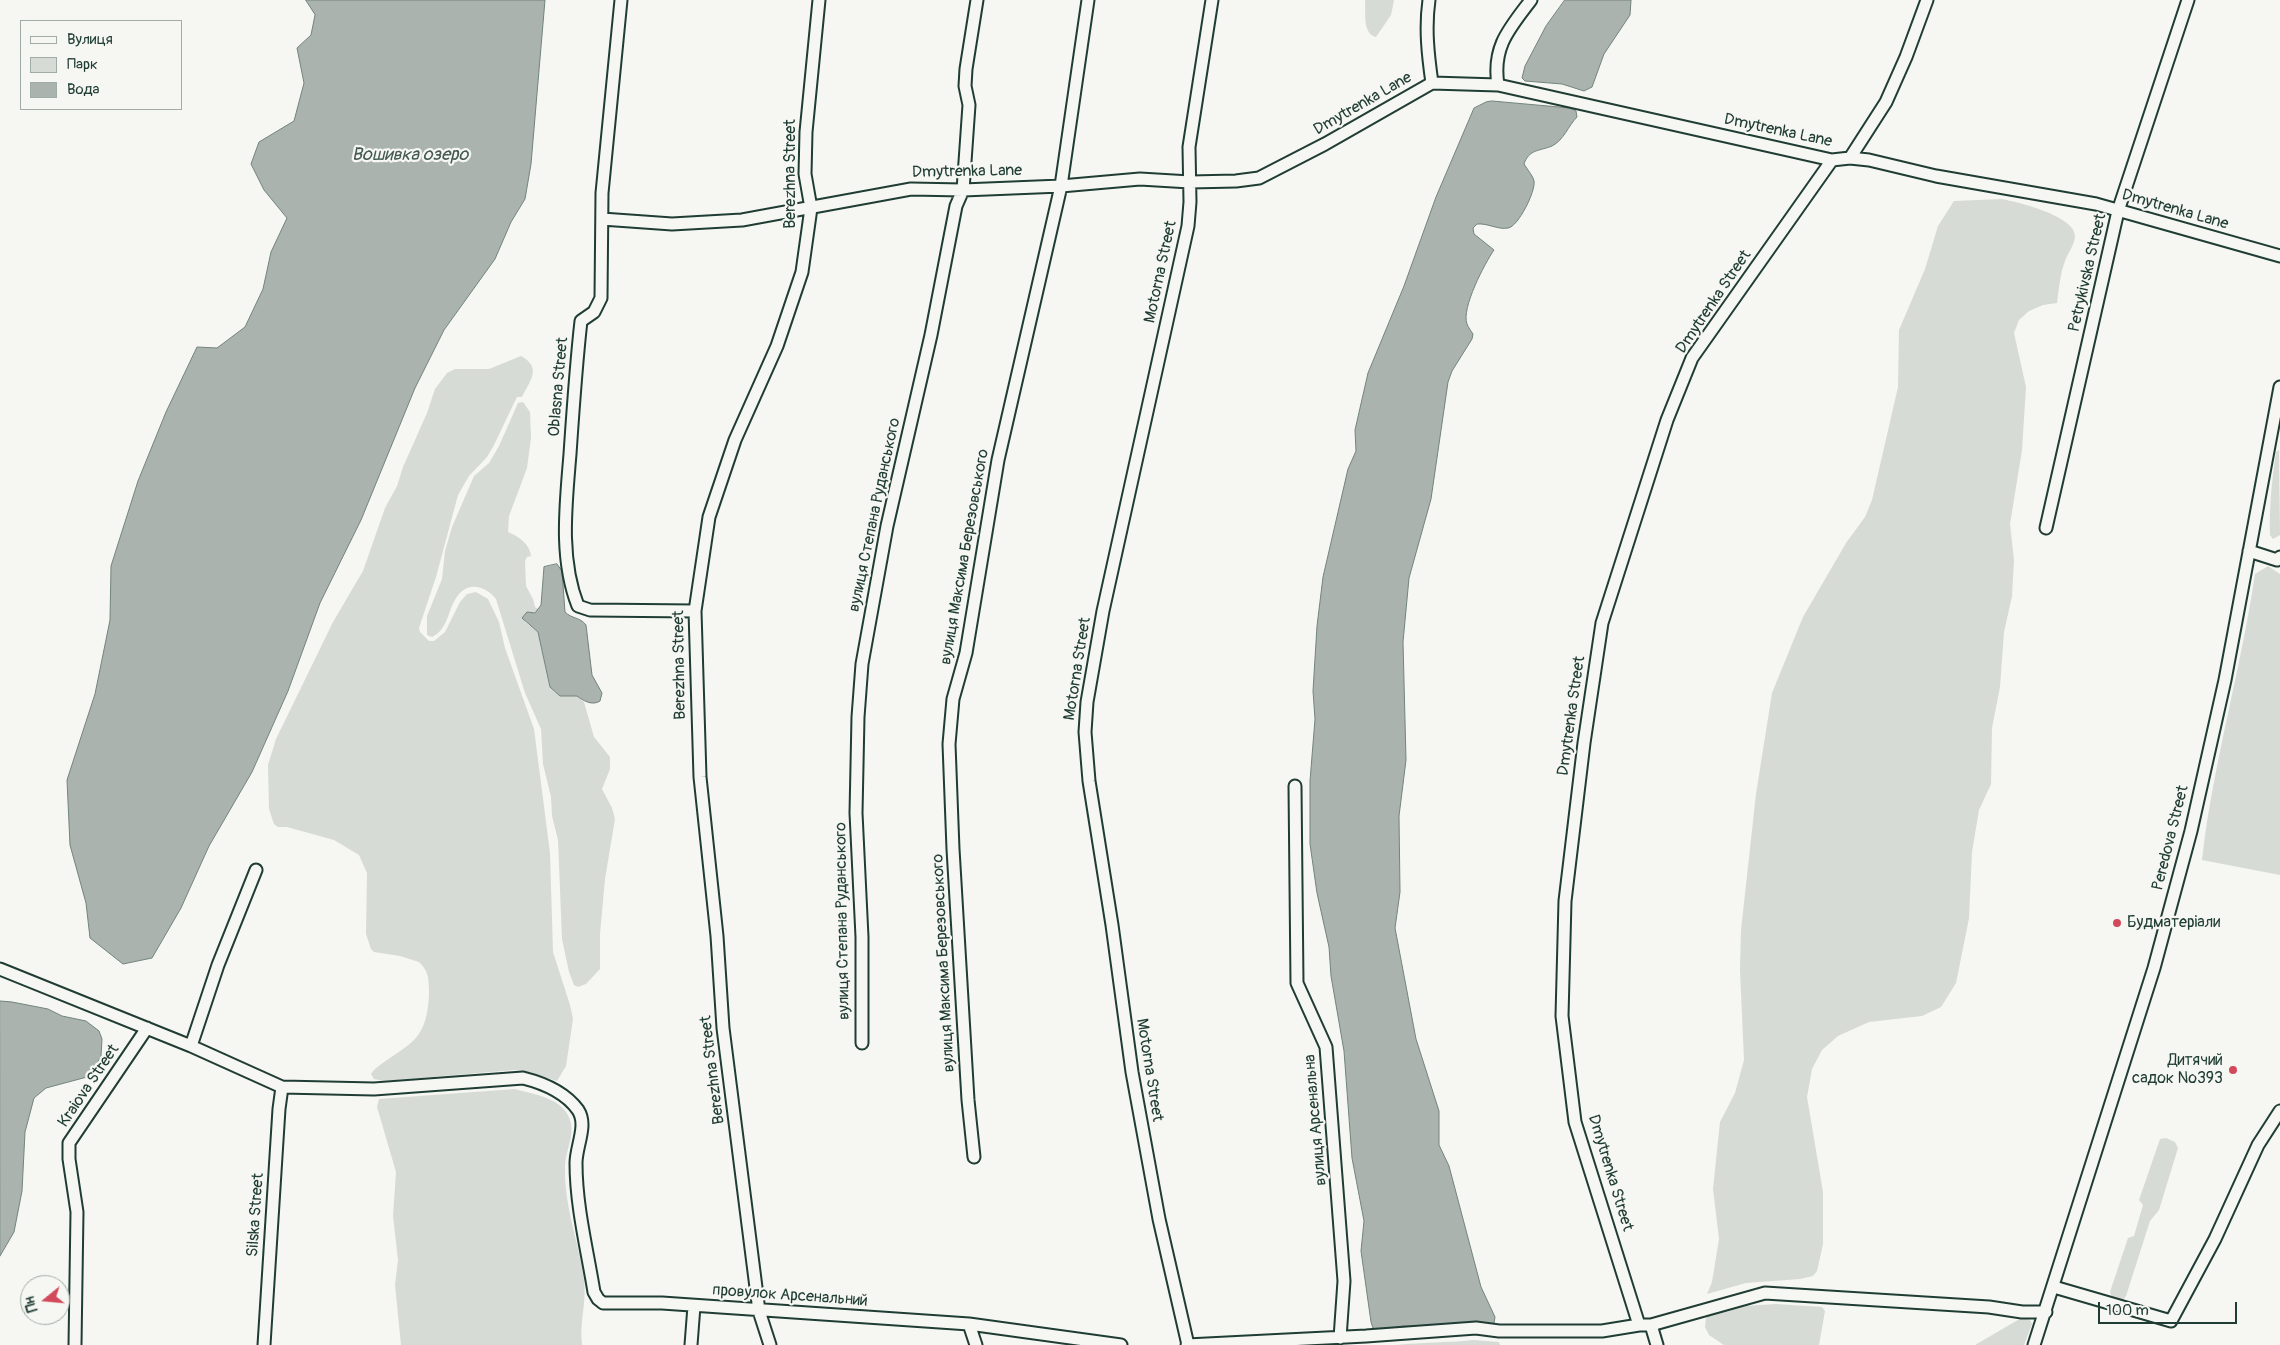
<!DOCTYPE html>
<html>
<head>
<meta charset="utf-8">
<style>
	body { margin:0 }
	#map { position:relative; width:2280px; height:1345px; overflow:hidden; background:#f6f6f2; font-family:Pangolin,sans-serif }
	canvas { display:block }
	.legend { position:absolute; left:20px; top:20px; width:162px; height:90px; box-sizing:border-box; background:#f6f6f2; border:1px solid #a0aca6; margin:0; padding:6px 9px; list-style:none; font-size:15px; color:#1f3d34 }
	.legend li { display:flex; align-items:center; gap:10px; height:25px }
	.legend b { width:25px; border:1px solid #a0aca6 }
	.north { position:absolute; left:20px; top:1275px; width:50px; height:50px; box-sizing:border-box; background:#f6f6f2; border:1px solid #a0aca6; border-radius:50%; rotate:253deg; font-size:14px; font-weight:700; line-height:20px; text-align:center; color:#1f3d34 }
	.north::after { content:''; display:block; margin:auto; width:18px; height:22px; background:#d1495b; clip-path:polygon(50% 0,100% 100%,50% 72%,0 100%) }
	.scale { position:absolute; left:2098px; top:1302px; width:139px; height:22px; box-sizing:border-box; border:2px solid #1f3d34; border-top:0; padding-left:6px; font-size:15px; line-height:18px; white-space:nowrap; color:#1f3d34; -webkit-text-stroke:4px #f6f6f2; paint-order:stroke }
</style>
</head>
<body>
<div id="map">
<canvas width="2280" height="1345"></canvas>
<ul class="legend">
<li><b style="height:6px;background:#f6f6f2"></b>Вулиця</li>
<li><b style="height:14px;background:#d6dbd6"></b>Парк</li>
<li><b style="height:14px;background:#aab3ae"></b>Вода</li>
</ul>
<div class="north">Пн</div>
<div class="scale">100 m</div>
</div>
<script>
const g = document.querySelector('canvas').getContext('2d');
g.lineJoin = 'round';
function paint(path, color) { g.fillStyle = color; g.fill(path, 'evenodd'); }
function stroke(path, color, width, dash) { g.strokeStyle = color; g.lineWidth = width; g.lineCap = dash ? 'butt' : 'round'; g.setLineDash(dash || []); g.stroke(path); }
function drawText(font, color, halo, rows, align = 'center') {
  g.font = font + ' Pangolin,sans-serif'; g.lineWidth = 4.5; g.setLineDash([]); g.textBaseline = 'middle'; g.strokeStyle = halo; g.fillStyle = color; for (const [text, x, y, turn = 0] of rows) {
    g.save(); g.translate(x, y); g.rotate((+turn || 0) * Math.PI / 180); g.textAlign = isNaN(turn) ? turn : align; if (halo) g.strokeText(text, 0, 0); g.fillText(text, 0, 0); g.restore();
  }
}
const green = new Path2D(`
	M 1365,0 L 1394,0 L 1391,15 L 1376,37 C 1362,34 1366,11 1365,0 Z
	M 2002,199 C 2018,202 2075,216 2075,236 C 2075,244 2068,253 2065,261 C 2060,274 2059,289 2057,303 L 2043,305 L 2029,311 L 2019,320 L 2014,333 L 2026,387 L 2022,450 L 2010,524 L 2014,560 L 2012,596 L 2004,632 L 2000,687 L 1992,728 L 1991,784 L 1979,810 L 1972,852 L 1969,918 L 1956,983 L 1941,1007 L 1922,1016 L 1869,1022 L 1838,1036 L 1822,1050 L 1812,1069 L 1807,1097 L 1823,1192 L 1823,1244 L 1817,1271 L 1813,1276 L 1800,1279 L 1746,1283 L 1707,1294 L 1712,1282 L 1719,1239 L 1713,1189 L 1720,1122 L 1735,1093 L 1744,1060 L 1740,970 L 1741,930 L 1756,794 L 1772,693 L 1803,617 L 1846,543 L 1865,517 L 1872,500 L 1898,387 L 1899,330 L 1925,269 L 1938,226 L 1954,201 Z
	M 521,356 C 543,368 529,382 522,397 L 517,397 L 515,401 L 494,445 L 487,457 L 469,476 L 458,495 L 436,577 L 419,628 L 420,632 L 429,641 L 434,641 L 445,632 L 460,602 L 467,594 L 476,592 L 488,599 L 499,622 L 505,648 L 534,729 L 550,853 L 553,952 L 570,1005 L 573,1019 L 566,1066 L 557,1081 L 529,1072 L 515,1070 L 384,1081 L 374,1079 L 371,1074 L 374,1070 C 408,1042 427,1045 429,993 C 429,981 429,971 419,962 L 400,956 L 374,952 L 371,949 L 366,934 L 367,873 L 359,855 L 334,840 L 287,827 L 278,827 L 274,824 L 269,809 L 268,765 L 276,739 L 333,622 L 363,571 L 385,508 L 397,486 L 403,467 L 427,413 L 435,389 L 447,373 L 455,369 L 489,369 Z
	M 523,402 L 530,412 L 531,438 L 527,468 L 509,516 L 508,532 C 518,536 530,544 531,556 L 527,557 L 525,561 L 526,586 L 533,599 L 535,607 L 538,609 L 525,622 L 538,632 L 550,687 L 560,696 L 578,696 L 584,702 L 594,737 L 610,757 L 610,769 L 602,789 L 612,808 L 615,819 L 605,879 L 600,934 L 600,969 L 586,984 L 578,987 L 574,985 L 569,972 L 562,939 L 558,840 L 552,816 L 551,797 L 543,764 L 541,729 L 525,693 L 496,599 C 487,587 470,581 459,594 C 447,608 450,628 432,637 L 427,635 L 427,616 L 442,579 L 445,551 L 452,527 L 474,476 L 489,463 L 499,446 L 518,403 Z
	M 2279,450 L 2280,535 L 2273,539 L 2270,535 C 2269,508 2272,480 2276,452 Z
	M 2268,566 L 2280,574 L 2280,875 L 2202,860 C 2213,763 2241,670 2255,574 Z
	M 515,1089 C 532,1094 556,1097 566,1112 C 579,1131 565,1148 565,1168 C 564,1206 579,1243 584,1280 C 587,1302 579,1323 582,1345 L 401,1345 L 395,1285 L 398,1260 L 393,1216 L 396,1172 L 377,1107 L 379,1099 Z
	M 2166,1138 L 2175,1142 L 2178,1148 L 2159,1210 L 2150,1221 L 2126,1296 L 2122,1301 L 2112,1297 L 2110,1292 L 2128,1238 L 2134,1236 L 2143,1205 L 2139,1200 L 2160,1139 Z
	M 1776,1304 L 1822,1307 L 1825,1311 L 1819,1345 L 1724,1345 L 1709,1335 L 1705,1327 L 1706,1318 C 1716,1306 1760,1305 1776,1304 Z
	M 2023,1317 L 2030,1320 L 2032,1324 L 2024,1345 L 1975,1345 Z
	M 1473,1340 L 1499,1342 L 1500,1345 L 1396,1345 C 1422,1342 1447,1343 1473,1340 Z`);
const water = new Path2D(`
	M 306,0 L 545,0 L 531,164 L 525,199 L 511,222 L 495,259 L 444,330 L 415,388 L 361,520 L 320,603 L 288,691 L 252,772 L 209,846 L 181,908 L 152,958 L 123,964 L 90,938 L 86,903 L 70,845 L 67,780 L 95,694 L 110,620 L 111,566 L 138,481 L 166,412 L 197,347 L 217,348 L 245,327 L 263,289 L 271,252 L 287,218 L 264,190 L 251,164 L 259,142 L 294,121 L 304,83 L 297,48 L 311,35 L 315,15 Z
	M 1565,0 L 1631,0 L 1630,15 L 1604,54 L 1592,87 L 1584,91 L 1562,84 L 1525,81 L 1522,78 L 1525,66 L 1546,26 Z
	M 1492,101 L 1570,108 L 1576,111 L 1577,117 C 1568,126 1564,140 1552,146 C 1540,151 1529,149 1524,164 C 1527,169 1533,176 1534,181 C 1536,191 1518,227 1508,228 C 1498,230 1488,223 1477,224 L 1473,228 L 1474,234 L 1494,250 C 1485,263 1461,308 1467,324 C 1468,327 1471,331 1473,334 L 1472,339 L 1452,371 L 1448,382 L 1431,499 L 1409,578 L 1403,642 L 1406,760 L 1399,816 L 1400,892 L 1395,928 L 1416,1039 L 1439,1111 L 1439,1145 L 1449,1166 L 1481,1287 L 1495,1317 L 1494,1323 L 1488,1324 L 1429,1327 L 1403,1326 L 1379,1330 L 1373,1328 L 1371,1322 L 1361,1251 L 1364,1221 L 1352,1158 L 1344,1051 L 1331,976 L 1329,947 L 1317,893 L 1310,844 L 1310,781 L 1315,719 L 1313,691 L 1317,626 L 1323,577 L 1348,469 L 1356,451 L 1355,430 L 1368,373 L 1404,286 L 1436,197 L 1474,108 L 1486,102 Z
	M 557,564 L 562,571 L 565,612 C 572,619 580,617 586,625 L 592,675 L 602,693 L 600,701 C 592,706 584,701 577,696 L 560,696 L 550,687 L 538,632 L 522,618 L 527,612 L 535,613 L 541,605 L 544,567 Z
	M 0,1001 L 12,1002 L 48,1009 L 62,1016 L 86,1021 L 99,1031 L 102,1039 L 101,1056 L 93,1071 L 87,1077 L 46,1088 L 34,1098 L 25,1132 L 22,1191 L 14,1232 L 0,1256 Z`);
const minor = new Path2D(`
	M 621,0 L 602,193 L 601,298 L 594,312 L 581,321 C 576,365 573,410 570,454 C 566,504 559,558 578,606 L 590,610 L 695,611
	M 1429,0 C 1425,28 1428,55 1432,83
	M 1498,85 C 1492,47 1509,29 1531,0
	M 1850,158 L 1886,102 L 1906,57 L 1927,0
	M 602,219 L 672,224 L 742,220 L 911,189 L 963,190 L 1061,186 L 1140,179 L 1190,182 L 1236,181 L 1259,178 L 1325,144 L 1432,83 L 1498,85 L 1832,160 L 1850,158 L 1869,160 L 1936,176 L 2096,204 L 2280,256
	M 2046,528 L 2118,211 L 2188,0
	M 2249,551 L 2277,560 L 2280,557
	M 1295,786 L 1297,983 L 1326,1047 L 1344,1281 L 1340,1338
	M 0,969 L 191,1046 L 282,1087 L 374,1089 L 523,1078 C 543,1083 565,1092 578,1110 C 588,1125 576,1146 576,1163 C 576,1206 587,1249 594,1292 L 598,1299 L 603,1303 L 662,1303 L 969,1324 L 1121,1345
	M 862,1043 L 862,937 L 856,813 L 858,717 L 862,664 L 887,526 L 931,335 L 956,206 L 963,190 L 969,105 L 965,86 L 966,69 L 977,0
	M 191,1046 L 218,965 L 256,870
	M 974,1157 L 968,1100 L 953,849 L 949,744 L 953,699 L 966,653 L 998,460 L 1061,186 L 1088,0
	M 2054,1287 L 2171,1321 L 2215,1239 L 2258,1145 L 2280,1111
	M 969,1324 L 976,1345
	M 1639,1325 L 1575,1122 L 1562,1016 L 1565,901 L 1584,743 L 1602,623 L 1667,420 L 1692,358 L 1832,160
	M 1651,1325 L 1657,1345
	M 75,1345 L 77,1212 L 69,1159 L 69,1143 L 147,1028
	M 264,1345 L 279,1109 L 282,1087
	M 691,1345 L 694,1306
	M 770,1345 L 759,1311 L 723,1028 L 717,936 L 700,777 L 695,611 L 709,517 L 735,440 L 777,346 L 802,272 L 811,208 L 805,174 L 806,132 L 819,0
	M 1187,1345 L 1366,1336 L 1476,1328 L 1499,1331 L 1602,1331 L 1639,1325 L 1651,1325 L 1765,1293 L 1989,1307 L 2022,1312 L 2046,1312
	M 1188,1345 L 1159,1219 L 1132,1072 L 1112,925 L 1089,781 L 1085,732 L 1087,702 L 1103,611 L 1188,226 L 1190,202 L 1189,147 L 1212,0
	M 2034,1345 L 2154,968 L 2191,831 L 2225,680 L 2280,387`);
const markers = [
	[2117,923,5,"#d1495b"],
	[2233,1070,5,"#d1495b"]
];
const streetNames = [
	["Dmytrenka Lane",1363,104,-30],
	["Dmytrenka Lane",1778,131,12],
	["Dmytrenka Lane",967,172,-1],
	["Berezhna Street",791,174,-90],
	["Dmytrenka Lane",2175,210,16],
	["Motorna Street",1161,272,-78],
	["Petrykivska Street",2088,273,-77],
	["Dmytrenka Street",1714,302,-56],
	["Oblasna Street",559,387,-85],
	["вулиця Степана Руданського",875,515,-78],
	["вулиця Максима Березовського",965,557,-80],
	["Berezhna Street",680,665,-91],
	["Motorna Street",1078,669,-81],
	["Dmytrenka Street",1572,716,-82],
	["Peredova Street",2171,838,-76],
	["вулиця Степана Руданського",843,921,-91],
	["вулиця Максима Березовського",944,963,-93],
	["Berezhna Street",713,1070,-97],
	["Motorna Street",1149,1070,81],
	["Kraiova Street",89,1086,-56],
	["вулиця Арсенальна",1316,1120,-95],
	["Dmytrenka Street",1610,1173,73],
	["Silska Street",256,1215,-86],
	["провулок Арсенальний",790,1296,4]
];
const poiNames = [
	["Будматеріали",2127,923],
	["Дитячий",2223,1061,"right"],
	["садок №393",2223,1079,"right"]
];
const waterNames = [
	["Вошивка озеро",410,155]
];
paint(green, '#d6dbd6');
paint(water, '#aab3ae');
stroke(water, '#72847d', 1);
stroke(minor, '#1f3d34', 15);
stroke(minor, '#f6f6f2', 11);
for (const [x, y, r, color] of markers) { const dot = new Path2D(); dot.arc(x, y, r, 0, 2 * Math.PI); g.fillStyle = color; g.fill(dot); stroke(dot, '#f6f6f2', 2); }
drawText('16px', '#1f3d34', '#f6f6f2', streetNames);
drawText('16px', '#1f3d34', '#f6f6f2', poiNames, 'left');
drawText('italic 18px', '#425a52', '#f6f6f2', waterNames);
</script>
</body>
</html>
